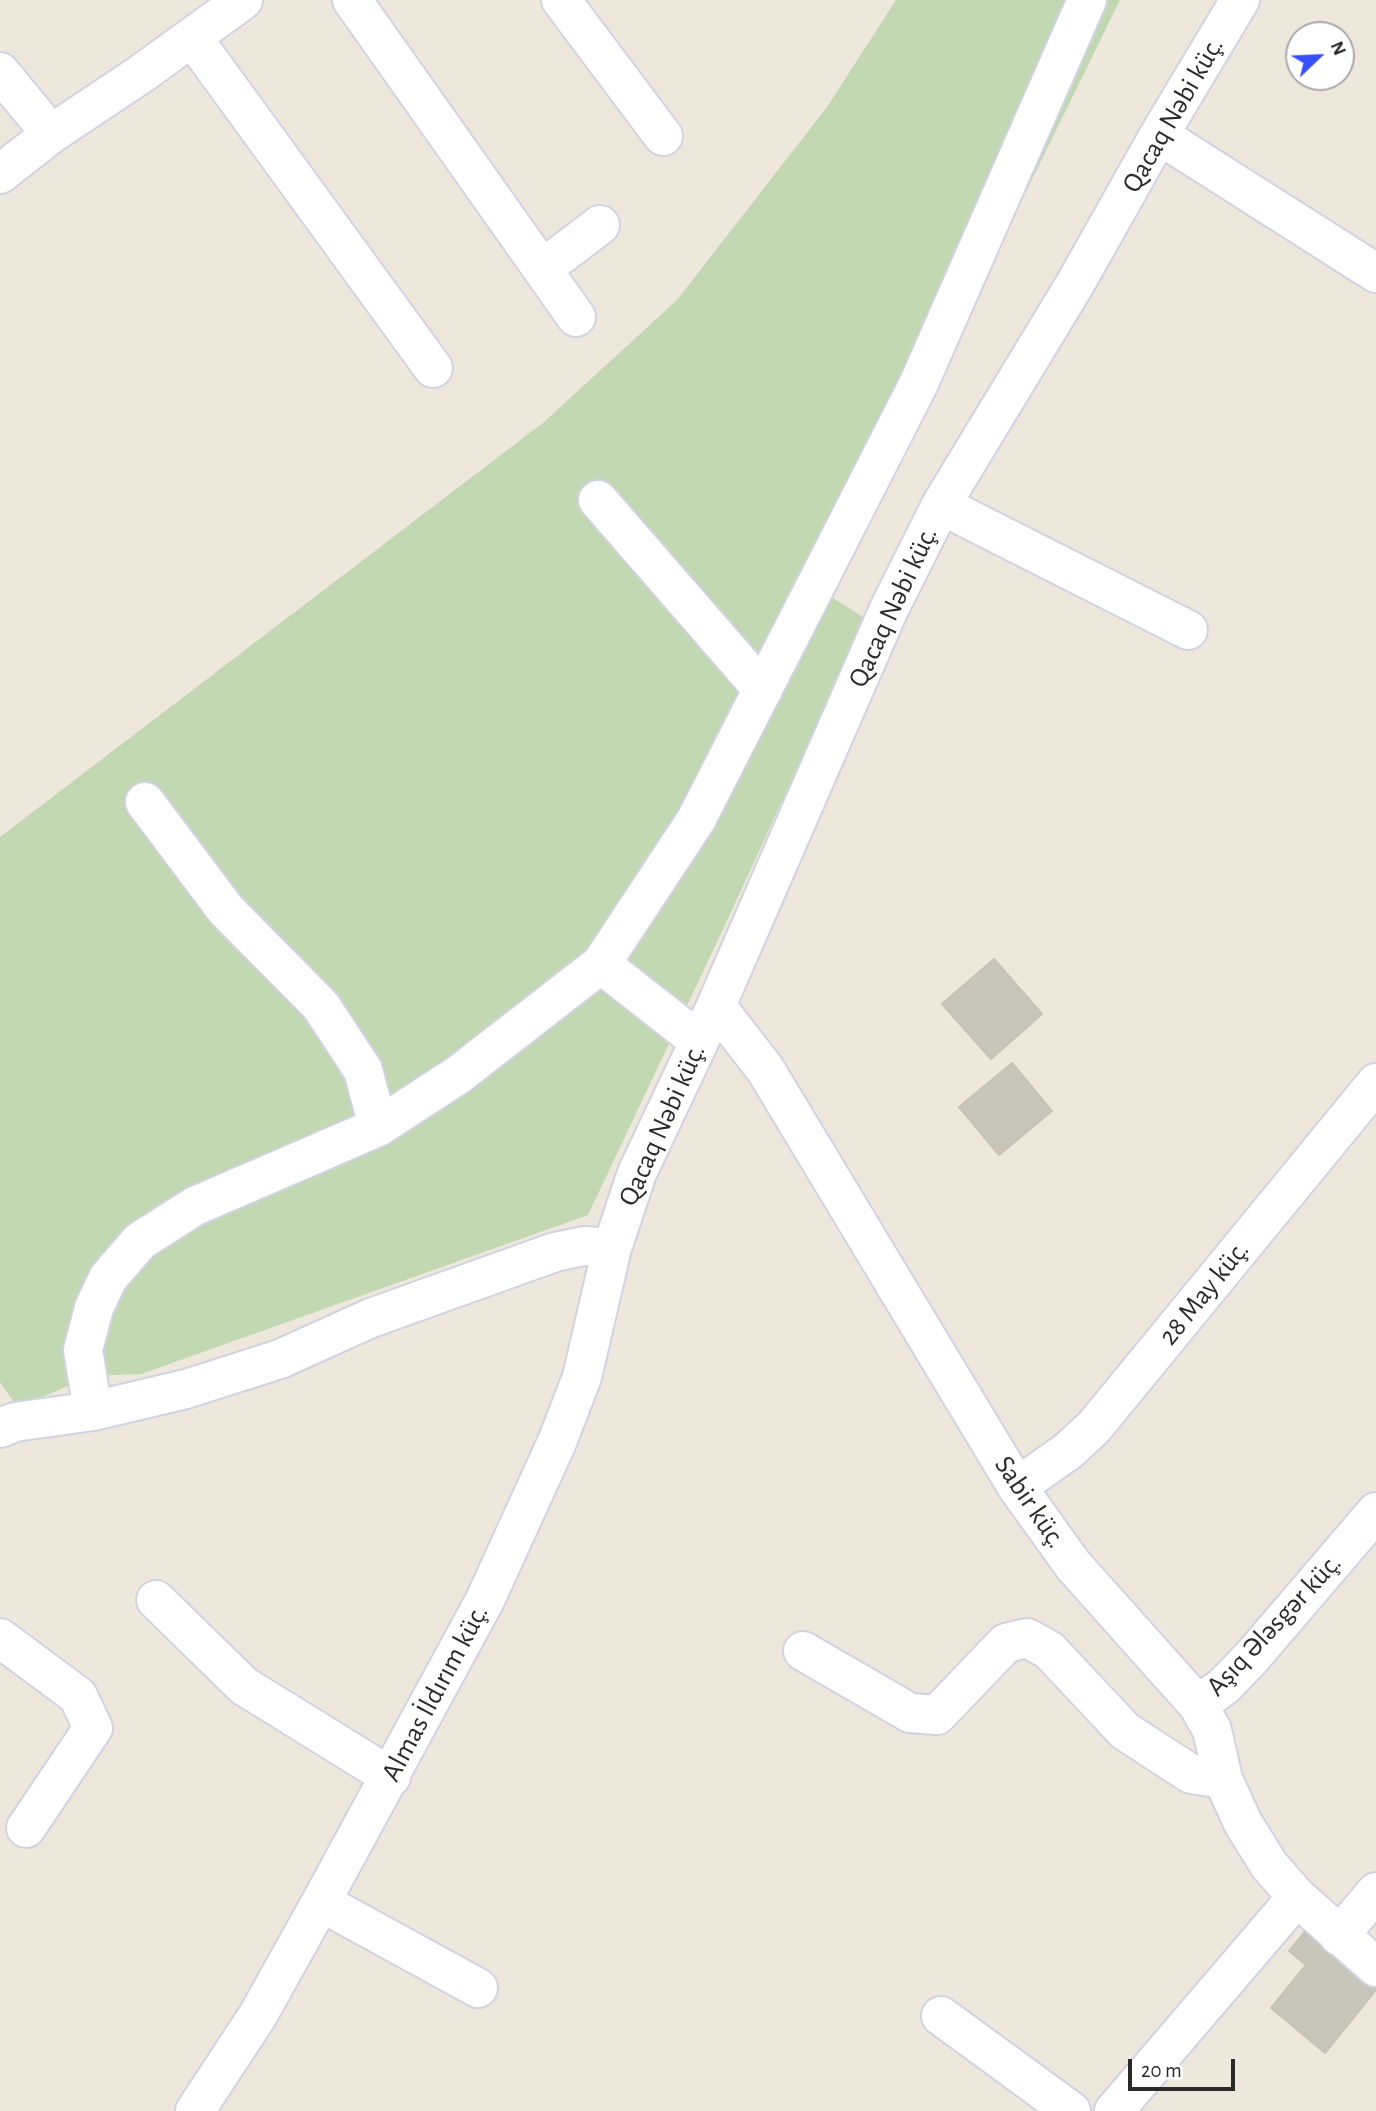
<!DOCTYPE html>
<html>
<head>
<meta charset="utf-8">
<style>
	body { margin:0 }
	#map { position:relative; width:1376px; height:2111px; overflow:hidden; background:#ede7dc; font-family:"Alegreya Sans",sans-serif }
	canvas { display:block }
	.north { position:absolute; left:1285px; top:21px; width:70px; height:70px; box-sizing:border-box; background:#fff; border:2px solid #aaa; border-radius:50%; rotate:67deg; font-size:19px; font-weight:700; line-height:28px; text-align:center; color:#2a2a2a }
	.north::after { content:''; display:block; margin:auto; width:24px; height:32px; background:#374fff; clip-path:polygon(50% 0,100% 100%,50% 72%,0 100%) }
	.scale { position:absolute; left:1128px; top:2059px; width:107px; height:32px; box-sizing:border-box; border:4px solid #2a2a2a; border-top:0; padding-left:9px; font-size:21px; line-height:24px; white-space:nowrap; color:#2a2a2a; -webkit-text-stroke:5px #fff; paint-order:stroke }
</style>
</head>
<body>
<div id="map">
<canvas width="1376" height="2111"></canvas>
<div class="north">N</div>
<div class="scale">20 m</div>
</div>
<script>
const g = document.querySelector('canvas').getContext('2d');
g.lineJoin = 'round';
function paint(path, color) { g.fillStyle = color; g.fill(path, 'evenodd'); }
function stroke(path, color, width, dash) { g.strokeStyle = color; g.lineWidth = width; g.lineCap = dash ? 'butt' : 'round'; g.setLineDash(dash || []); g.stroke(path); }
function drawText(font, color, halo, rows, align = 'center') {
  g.font = font + ' "Alegreya Sans",sans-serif'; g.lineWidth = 5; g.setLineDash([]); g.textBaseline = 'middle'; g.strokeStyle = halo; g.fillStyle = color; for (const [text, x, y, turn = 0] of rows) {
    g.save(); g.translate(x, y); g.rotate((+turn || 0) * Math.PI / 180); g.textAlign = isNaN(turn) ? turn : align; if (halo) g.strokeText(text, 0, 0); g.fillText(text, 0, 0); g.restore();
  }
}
const cemetery = new Path2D(`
	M 896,0 L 1120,0 L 972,302 L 833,598 L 866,619 L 725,925 L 588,1215 L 141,1374 L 90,1376 L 18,1408 L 0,1382 L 0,837 L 544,422 L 677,300 L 827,107 Z`);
const building = new Path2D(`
	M 994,959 L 1042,1014 L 991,1059 L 942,1004 Z
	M 1012,1063 L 1052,1111 L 999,1155 L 959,1107 Z
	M 1309,1927 L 1376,1982 L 1376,1990 L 1325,2053 L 1271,2008 L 1306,1965 L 1289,1951 Z`);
const minor = new Path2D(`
	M 352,0 L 576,317
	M 561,0 L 663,136
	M 192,37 L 433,368
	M 0,72 L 51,134
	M 1159,135 L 1376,273
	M 0,174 L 51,134 L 141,74 L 243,0
	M 542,269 L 600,225
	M 598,500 L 763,690
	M 941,505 L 1188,630
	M 145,802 L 226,910 L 321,1006 L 363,1070 L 378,1127
	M 601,964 L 699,1041
	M 716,1006 L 765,1069 L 1017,1487 L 1073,1565 L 1198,1705 L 1212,1730 L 1223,1779 L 1243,1823 L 1269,1865 L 1297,1897 L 1376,1967
	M 93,1411 L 83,1350 L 94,1308 L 108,1278 L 140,1241 L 195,1206 L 378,1127 L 458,1075 L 601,964 L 696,820 L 919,383 L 1087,0
	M 0,1428 L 15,1422 L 93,1411 L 186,1389 L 280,1359 L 371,1318 L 555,1252 L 584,1246 L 612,1248
	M 1017,1487 L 1068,1451 L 1094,1427 L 1376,1083
	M 156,1600 L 244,1686 L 391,1777
	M 0,1638 L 78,1696 L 93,1728 L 26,1828
	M 803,1651 L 910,1713 L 937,1715 L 1006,1643 L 1027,1638 L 1049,1650 L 1125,1731 L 1191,1774 L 1223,1779
	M 1198,1705 L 1224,1686 L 1252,1657 L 1376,1512
	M 321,1902 L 478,1988
	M 1339,1936 L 1376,1892
	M 941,2016 L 1071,2111
	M 195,2111 L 258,2015 L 321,1902 L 485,1600 L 557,1442 L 582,1377 L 612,1248 L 637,1173 L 716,1006 L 889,609 L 941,505 L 1075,284 L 1159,135 L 1240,0
	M 1114,2111 L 1297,1897`);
const streetNames = [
	["Qacaq Nəbi küç.",1173,115,-60],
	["Qacaq Nəbi küç.",893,607,-65],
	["Qacaq Nəbi küç.",662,1125,-66],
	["28 May küç.",1204,1293,-51],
	["Sabir küç.",1030,1502,56],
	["Aşıq Ələsgər küç.",1274,1625,-47],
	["Almas İldırım küç.",435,1693,-62]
];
paint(cemetery, '#c2d8b2');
paint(building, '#c8c5ba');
stroke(building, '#c9c3b5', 2);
stroke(minor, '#d1d3e4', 42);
stroke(minor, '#fff', 38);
drawText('28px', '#2a2a2a', '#fff', streetNames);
</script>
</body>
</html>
